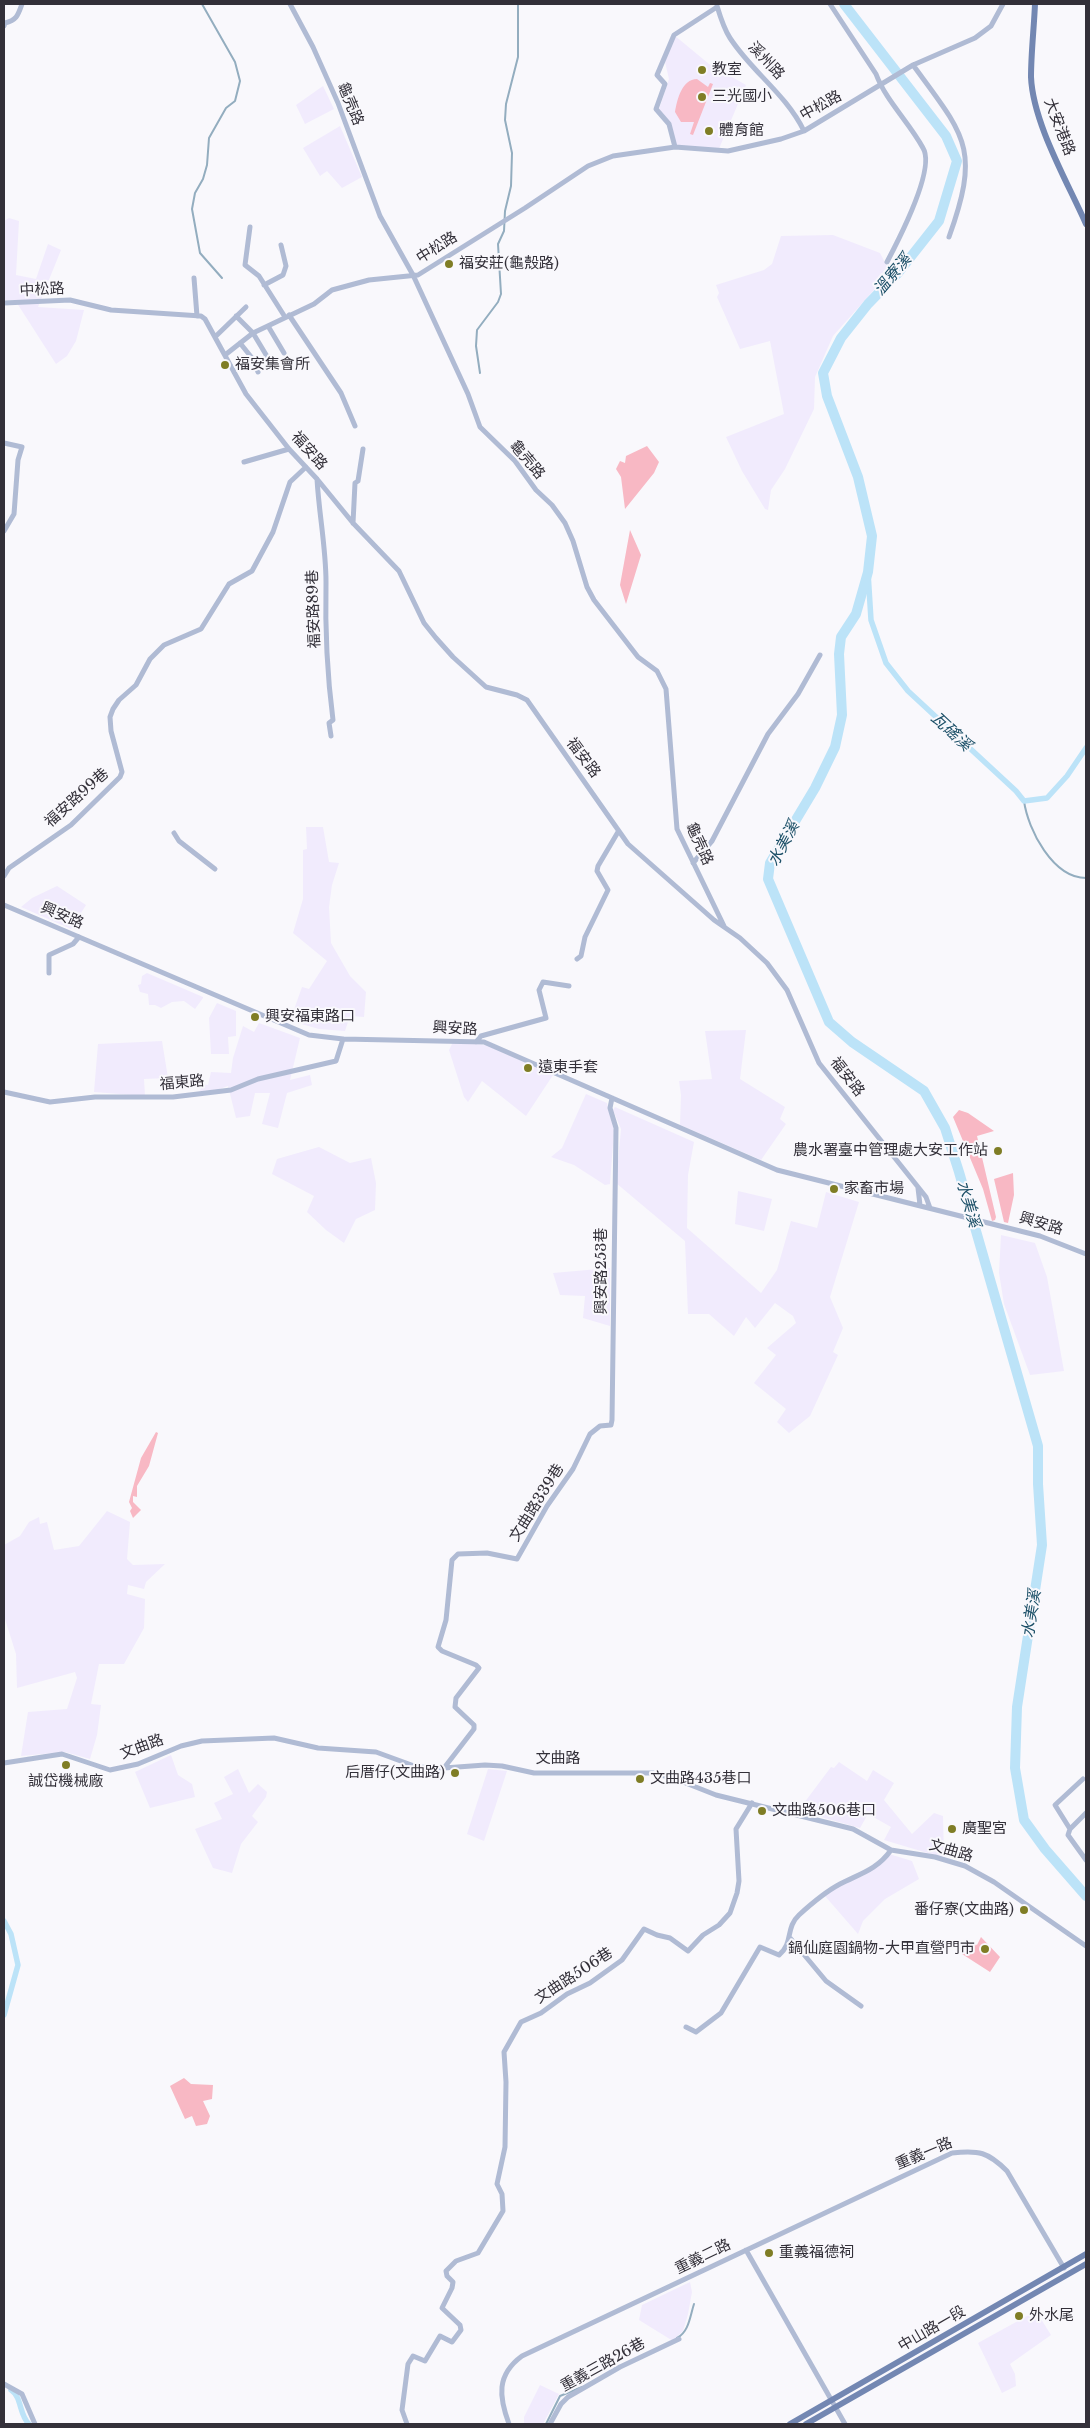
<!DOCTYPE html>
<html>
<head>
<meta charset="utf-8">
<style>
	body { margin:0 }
	#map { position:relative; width:1090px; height:2428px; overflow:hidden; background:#f9f8fc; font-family:"Libre Baskerville",serif }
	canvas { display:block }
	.frame { position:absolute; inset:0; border:5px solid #333039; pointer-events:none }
</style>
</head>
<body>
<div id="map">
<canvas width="1090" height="2428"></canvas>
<div class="frame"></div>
</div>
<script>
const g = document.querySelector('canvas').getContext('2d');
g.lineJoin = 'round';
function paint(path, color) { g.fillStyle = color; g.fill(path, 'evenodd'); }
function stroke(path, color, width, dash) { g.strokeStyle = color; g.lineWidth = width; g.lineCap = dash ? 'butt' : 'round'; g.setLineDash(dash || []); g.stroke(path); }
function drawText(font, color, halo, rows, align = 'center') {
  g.font = font + ' "Libre Baskerville","Noto Sans TC",serif'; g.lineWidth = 4; g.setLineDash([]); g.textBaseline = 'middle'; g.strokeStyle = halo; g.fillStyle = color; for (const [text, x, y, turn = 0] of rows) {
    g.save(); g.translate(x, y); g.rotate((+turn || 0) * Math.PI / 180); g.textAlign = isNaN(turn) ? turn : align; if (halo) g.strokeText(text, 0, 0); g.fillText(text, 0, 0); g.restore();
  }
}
const built = new Path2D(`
	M 674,35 L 709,64 L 746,85 L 718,151 L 674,147 L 667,119 L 659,109 L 669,79 L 665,62 Z
	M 323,86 L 334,109 L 305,124 L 296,105 Z
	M 340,126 L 362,177 L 342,188 L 327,171 L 320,176 L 303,148 Z
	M 9,218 L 19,221 L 16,275 L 36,279 L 48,244 L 61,250 L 38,307 L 84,310 L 76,341 L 67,356 L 56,364 L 15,300 L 4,300 L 4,221 Z
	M 833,235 L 880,253 L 890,272 L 833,336 L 815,377 L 814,409 L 785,469 L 771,490 L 768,510 L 765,509 L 742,471 L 726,437 L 784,414 L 770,341 L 740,349 L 717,297 L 719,293 L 716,285 L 764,270 L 772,264 L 781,236 Z
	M 306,827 L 323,827 L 329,862 L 339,863 L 332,885 L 329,907 L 331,943 L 350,976 L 366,992 L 364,1017 L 350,1016 L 345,1031 L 319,1029 L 298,1023 L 291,1018 L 302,987 L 309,989 L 327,961 L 293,933 L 303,899 L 303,850 L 307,849 Z
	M 57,886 L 86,905 L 71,929 L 21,907 L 32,898 Z
	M 147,973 L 203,997 L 203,998 L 195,1009 L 184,1001 L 172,1002 L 161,1008 L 155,1005 L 149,1005 L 148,994 L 140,992 L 138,985 L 141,984 L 142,976 Z
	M 217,1003 L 236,1011 L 236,1036 L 228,1037 L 229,1054 L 211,1054 L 209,1018 Z
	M 259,1023 L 300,1038 L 290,1080 L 310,1075 L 312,1085 L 287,1093 L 278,1128 L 262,1124 L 270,1093 L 255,1093 L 250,1116 L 236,1118 L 228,1086 L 217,1090 L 200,1091 L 202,1084 L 208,1085 L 211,1072 L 231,1073 L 233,1058 L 243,1026 L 254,1032 Z
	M 746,1030 L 740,1079 L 785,1107 L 780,1119 L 786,1124 L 761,1160 L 680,1125 L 681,1095 L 679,1081 L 712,1079 L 705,1031 Z
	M 162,1041 L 168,1078 L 144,1079 L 145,1096 L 94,1092 L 98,1044 Z
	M 453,1042 L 486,1045 L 553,1075 L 526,1116 L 482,1081 L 468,1102 L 464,1097 L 449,1050 Z
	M 586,1094 L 607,1103 L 614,1130 L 610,1184 L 605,1185 L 574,1165 L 551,1157 L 562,1148 Z
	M 615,1107 L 694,1142 L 688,1175 L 687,1228 L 761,1293 L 777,1270 L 791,1221 L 817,1228 L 826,1192 L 859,1202 L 830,1297 L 843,1328 L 833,1352 L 838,1355 L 810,1416 L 789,1433 L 777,1422 L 786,1409 L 754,1383 L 776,1355 L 767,1348 L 796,1323 L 793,1316 L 775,1303 L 755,1328 L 746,1317 L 734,1336 L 709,1314 L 688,1314 L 685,1241 L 616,1183 L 621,1129 L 613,1110 Z
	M 319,1147 L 350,1163 L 371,1158 L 376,1183 L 375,1210 L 356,1219 L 344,1243 L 326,1230 L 307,1212 L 314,1196 L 272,1174 L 277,1159 Z
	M 738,1191 L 772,1199 L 764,1231 L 735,1224 Z
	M 1001,1235 L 1035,1243 L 1047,1277 L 1064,1371 L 1030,1375 L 1004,1304 L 999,1273 Z
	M 610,1268 L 610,1326 L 583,1318 L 585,1296 L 560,1295 L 553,1273 Z
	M 107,1511 L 130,1522 L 127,1559 L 133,1565 L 165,1564 L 146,1582 L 144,1589 L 128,1585 L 127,1594 L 145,1599 L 144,1628 L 124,1664 L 99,1664 L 91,1704 L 101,1705 L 97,1735 L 90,1759 L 65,1752 L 21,1756 L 28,1712 L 67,1709 L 77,1678 L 75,1672 L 17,1688 L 16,1654 L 4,1616 L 4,1545 L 20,1536 L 29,1522 L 39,1517 L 40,1524 L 47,1522 L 54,1550 L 79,1546 Z
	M 171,1755 L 178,1775 L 192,1784 L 195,1797 L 150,1808 L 135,1772 Z
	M 839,1762 L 867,1781 L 873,1770 L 894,1783 L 884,1800 L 912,1834 L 934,1813 L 943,1816 L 944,1858 L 884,1840 L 891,1827 L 868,1814 L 860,1828 L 807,1813 L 808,1809 L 804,1803 L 831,1767 L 834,1768 Z
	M 238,1769 L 249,1793 L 258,1784 L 267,1792 L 266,1797 L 252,1816 L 258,1822 L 241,1844 L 232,1873 L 213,1868 L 195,1829 L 222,1819 L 214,1803 L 233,1794 L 224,1777 Z
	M 488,1769 L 507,1771 L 484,1841 L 467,1834 Z
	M 889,1854 L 912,1861 L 919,1879 L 885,1899 L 863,1921 L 858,1934 L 825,1896 L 836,1885 L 863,1876 Z
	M 690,2282 L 692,2292 L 688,2314 L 683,2331 L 673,2341 L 639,2320 L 642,2305 Z
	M 1036,2311 L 1051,2335 L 1010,2364 L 1015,2374 L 1016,2386 L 1002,2393 L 978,2343 Z
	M 540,2385 L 559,2394 L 543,2424 L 524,2424 L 524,2417 Z`);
const green = new Path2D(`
	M 697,79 L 708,87 L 710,83 L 713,84 L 693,135 L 690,134 L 694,122 L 681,122 L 675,112 C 677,100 682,79 697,79 Z
	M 647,446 L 659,462 L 654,473 L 625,509 L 621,477 L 616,469 L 620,461 L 625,463 L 626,456 Z
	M 630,530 L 641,555 L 626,604 L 620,585 Z
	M 959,1110 L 968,1113 L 994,1131 L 977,1136 L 996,1217 L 995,1220 L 992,1221 L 983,1189 L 953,1117 Z
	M 1013,1173 L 1014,1195 L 1008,1223 L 1004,1222 L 994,1179 Z
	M 156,1432 L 158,1433 L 149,1466 L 137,1486 L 137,1497 L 133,1496 L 133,1502 L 141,1510 L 133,1518 L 130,1511 L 132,1508 L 129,1502 L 141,1458 Z
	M 981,1937 L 1000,1957 L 990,1972 L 962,1954 L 969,1941 L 977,1945 Z
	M 184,2078 L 191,2084 L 213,2085 L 212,2099 L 203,2101 L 210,2116 L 207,2124 L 196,2126 L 192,2116 L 185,2119 L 170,2086 Z`);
const stream = new Path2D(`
	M 202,4 L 235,62 L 240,81 L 235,101 L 226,108 L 209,138 L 207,165 L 203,179 L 195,193 L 192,209 L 200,253 L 222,278
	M 480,373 L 476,346 L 477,330 L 498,302 L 501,294 L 498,244 L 504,231 L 505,211 L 511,186 L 512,153 L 505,120 L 506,104 L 518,57 L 518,4
	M 1024,801 C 1028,830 1053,878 1086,878
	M 677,2338 C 689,2332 690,2316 694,2304
	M 546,2424 L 560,2396 L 582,2387`);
const canal = new Path2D(`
	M 868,572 L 871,620 L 886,663 L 908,691 L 1016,791 L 1024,801 L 1047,798 L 1067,776 L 1086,748
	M 4,1921 L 11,1934 L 18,1965 L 4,2015
	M 11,2390 C 22,2397 19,2415 29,2424`);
const river = new Path2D(`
	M 844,4 L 946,136 L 957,161 L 939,221 L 898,273 L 868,304 L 841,338 L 823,373 L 827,396 L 858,477 L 872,536 L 868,572 L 856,614 L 841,637 L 839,654 L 842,715 L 835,747 L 815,788 L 770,863 L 768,879 L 829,1022 L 852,1042 L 924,1091 L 945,1128 L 959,1172 L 1038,1446 L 1038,1484 L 1042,1545 L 1017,1707 L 1015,1768 L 1024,1820 L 1045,1849 L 1086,1896`);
const minor = new Path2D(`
	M 290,4 L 313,47 L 338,103 L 380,216 L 413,275 L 468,394 L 480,427 L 515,461 L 536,490 L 552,505 L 565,523 L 573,541 L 587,587 L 594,600 L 638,657 L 657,671 L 666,689 L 677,829 L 724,926
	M 830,4 L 876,74 C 886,101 909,122 923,148 C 936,169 898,241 887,262
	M 717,6 C 720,16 724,29 730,38 C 752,72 786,94 804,131
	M 4,26 L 5,23 C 17,20 18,15 22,4
	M 913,65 C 965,136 981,148 949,237
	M 675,147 L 669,124 L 656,109 L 665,84 L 657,75 L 674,35 L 717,7
	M 250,227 L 245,265 L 259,276 L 285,317
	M 194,278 L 197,316
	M 264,285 L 283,275 L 286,266 L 281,245
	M 4,303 L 70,300 L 111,310 L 201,316 L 205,319 L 246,394 L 289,449 L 317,479 L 353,523 L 399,571 L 424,623 L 436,638 L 453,657 L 486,687 L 517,695 L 527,700 L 628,844 L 714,920 L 740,938 L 767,963 L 787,990 L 819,1063 L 926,1197 L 930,1208
	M 289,315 L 341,393 L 355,426
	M 236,316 L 253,333 L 274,368
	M 268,326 L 284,353
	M 216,336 L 246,307
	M 240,343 L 252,358 L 258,372
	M 225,355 L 253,333 L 314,304 L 332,290 L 369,280 L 418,275 L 525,208 L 588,166 L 613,156 L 675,147 L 728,151 L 781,139 L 804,131 L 913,65 L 975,38 L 991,26 L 1003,4
	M 4,443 L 22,447 L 18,460 L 14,514 L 4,531
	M 244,462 L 289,449
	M 317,479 C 319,514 326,548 326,582 C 325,628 327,674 333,720 L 329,723 L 331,736
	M 353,523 L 355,483 L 358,481 L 363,449
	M 174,833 L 179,841 L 215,869
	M 693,863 L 712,841 L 768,734 L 798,694 L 820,655
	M 4,876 L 9,868 L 71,825 L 120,777 L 122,772 L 111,731 L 110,717 L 113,709 L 119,700 L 136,685 L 150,659 L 164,645 L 201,629 L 229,584 L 252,571 L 273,532 L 290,482 L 306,467
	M 4,905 L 309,1035 L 343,1039 L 484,1042 L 777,1170 L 1040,1236 L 1086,1254
	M 577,959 L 581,956 L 585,937 L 608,890 L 597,871 L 598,866 L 618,832
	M 49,973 L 49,955 L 73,944 L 79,937
	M 476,1042 L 481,1036 L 546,1018 L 539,990 L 543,982 L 569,986
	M 4,1092 L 50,1102 L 95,1097 L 173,1097 L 231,1090 L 258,1079 L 336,1061 L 343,1039
	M 918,1188 L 920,1205
	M 4,1763 L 62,1754 L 110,1770 L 138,1764 L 181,1746 L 202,1741 L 274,1738 L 318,1748 L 376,1752 L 417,1767 L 444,1768 L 485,1765 L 502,1766 L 534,1773 L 653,1773 L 673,1778 L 716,1795 L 853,1829 L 891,1850 L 935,1857 L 965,1866 L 994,1882 L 1086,1946
	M 444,1768 L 474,1729 L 474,1725 L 455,1707 L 456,1698 L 479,1668 L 476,1665 L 442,1651 L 438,1647 L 446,1620 L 452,1560 L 458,1554 L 487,1553 L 517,1559 L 547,1506 L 573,1469 L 590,1434 L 600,1426 L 611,1425 L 612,1420 L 616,1128 L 610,1108 L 612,1098
	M 1086,1813 L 1070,1829 L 1068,1835 L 1086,1860
	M 1070,1829 L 1055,1805 L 1083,1779
	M 791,1939 L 826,1981 L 861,2006
	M 686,2027 L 696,2032 L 721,2013 L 760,1947 L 779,1955 C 794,1942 785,1928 799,1915 C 811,1904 825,1892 840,1884 C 859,1874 877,1870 891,1850
	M 746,2250 L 845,2424
	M 4,2384 L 22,2394 L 35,2424
	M 407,2424 L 402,2410 L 408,2364 L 413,2356 L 425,2361 L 440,2336 L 452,2342 L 461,2330 L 460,2325 L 442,2308 L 452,2288 L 453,2282 L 447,2276 L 446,2271 L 456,2261 L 478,2253 L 503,2211 L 502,2194 L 497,2184 L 505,2147 L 506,2082 L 504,2052 L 521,2022 L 541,2013 L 567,1994 L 590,1983 L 622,1960 L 644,1929 L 657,1935 L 670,1938 L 688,1951 L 703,1935 L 719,1925 L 730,1913 L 737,1893 L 739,1881 L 736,1829 L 752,1803
	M 509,2424 C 499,2397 496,2375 522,2356 L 952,2153 C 979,2150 988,2152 1007,2171 L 1064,2268
	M 550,2424 L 561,2404 L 568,2397 L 620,2367 L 679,2339`);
const major = new Path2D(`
	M 1035,4 C 1034,28 1031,53 1031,77 C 1033,123 1067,181 1086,224
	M 790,2424 L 1086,2254
	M 806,2424 L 1086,2264`);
const markers = [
	[702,70,5,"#7f7d25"],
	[702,97,5,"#7f7d25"],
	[709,131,5,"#7f7d25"],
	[449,264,5,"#7f7d25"],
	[225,365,5,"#7f7d25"],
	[255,1017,5,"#7f7d25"],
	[528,1068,5,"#7f7d25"],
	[998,1151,5,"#7f7d25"],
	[834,1189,5,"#7f7d25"],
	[66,1765,5,"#7f7d25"],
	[455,1773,5,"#7f7d25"],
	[640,1779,5,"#7f7d25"],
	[762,1811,5,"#7f7d25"],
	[952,1829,5,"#7f7d25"],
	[1024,1910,5,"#7f7d25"],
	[985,1949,5,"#7f7d25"],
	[769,2253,5,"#7f7d25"],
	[1019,2316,5,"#7f7d25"]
];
const streetNames = [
	["溪州路",766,61,47],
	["龜壳路",350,104,68],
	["中松路",821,106,-29],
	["大安港路",1059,127,69],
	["中松路",437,248,-32],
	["中松路",42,290,-3],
	["福安路",309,451,48],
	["龜壳路",527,460,50],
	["福安路89巷",314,609,-92],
	["福安路",583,758,53],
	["福安路99巷",77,798,-42],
	["龜壳路",699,844,66],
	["興安路",62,916,23],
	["興安路",455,1029,3],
	["福安路",847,1077,52],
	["福東路",182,1083,-5],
	["興安路",1041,1224,16],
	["興安路253巷",602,1271,-90],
	["文曲路339巷",537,1503,-58],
	["文曲路",142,1747,-20],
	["文曲路",558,1759],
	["文曲路",951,1851,16],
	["文曲路506巷",574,1976,-33],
	["重義一路",924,2154,-23],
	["重義二路",703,2257,-26],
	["中山路一段",932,2329,-30],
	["重義三路26巷",603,2365,-29]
];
const poiNames = [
	["教室",712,70],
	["三光國小",712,97],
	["體育館",719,131],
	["福安莊(龜殼路)",459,264],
	["福安集會所",235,365],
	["興安福東路口",265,1017],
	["遠東手套",538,1068],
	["農水署臺中管理處大安工作站",988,1151,"right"],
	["家畜市場",844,1189],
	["后厝仔(文曲路)",445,1773,"right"],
	["文曲路435巷口",650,1779],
	["誠岱機械廠",66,1782,"center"],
	["文曲路506巷口",772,1811],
	["廣聖宮",962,1829],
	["番仔寮(文曲路)",1014,1910,"right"],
	["鍋仙庭園鍋物-大甲直營門市",975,1949,"right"],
	["重義福德祠",779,2253],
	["外水尾",1029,2316]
];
const waterNames = [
	["溫寮溪",893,275,-50],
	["瓦磘溪",951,732,43],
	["水美溪",784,844,-62],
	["水美溪",968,1204,74],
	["水美溪",1032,1614,-81]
];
paint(built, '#f1ebfd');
paint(green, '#f8b8c4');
stroke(stream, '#93adbf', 2);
stroke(canal, '#bce3f8', 5.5);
stroke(river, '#bce3f8', 10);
stroke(minor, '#b0bbd4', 5);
stroke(major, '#7387b2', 6);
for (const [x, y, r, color] of markers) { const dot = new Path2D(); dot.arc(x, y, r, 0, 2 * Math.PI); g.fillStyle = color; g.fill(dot); stroke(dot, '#f9f8fc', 2); }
drawText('15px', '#333039', '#f9f8fc', streetNames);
drawText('15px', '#333039', '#f9f8fc', poiNames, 'left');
drawText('italic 16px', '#1b4f67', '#f9f8fc', waterNames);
</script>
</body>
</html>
